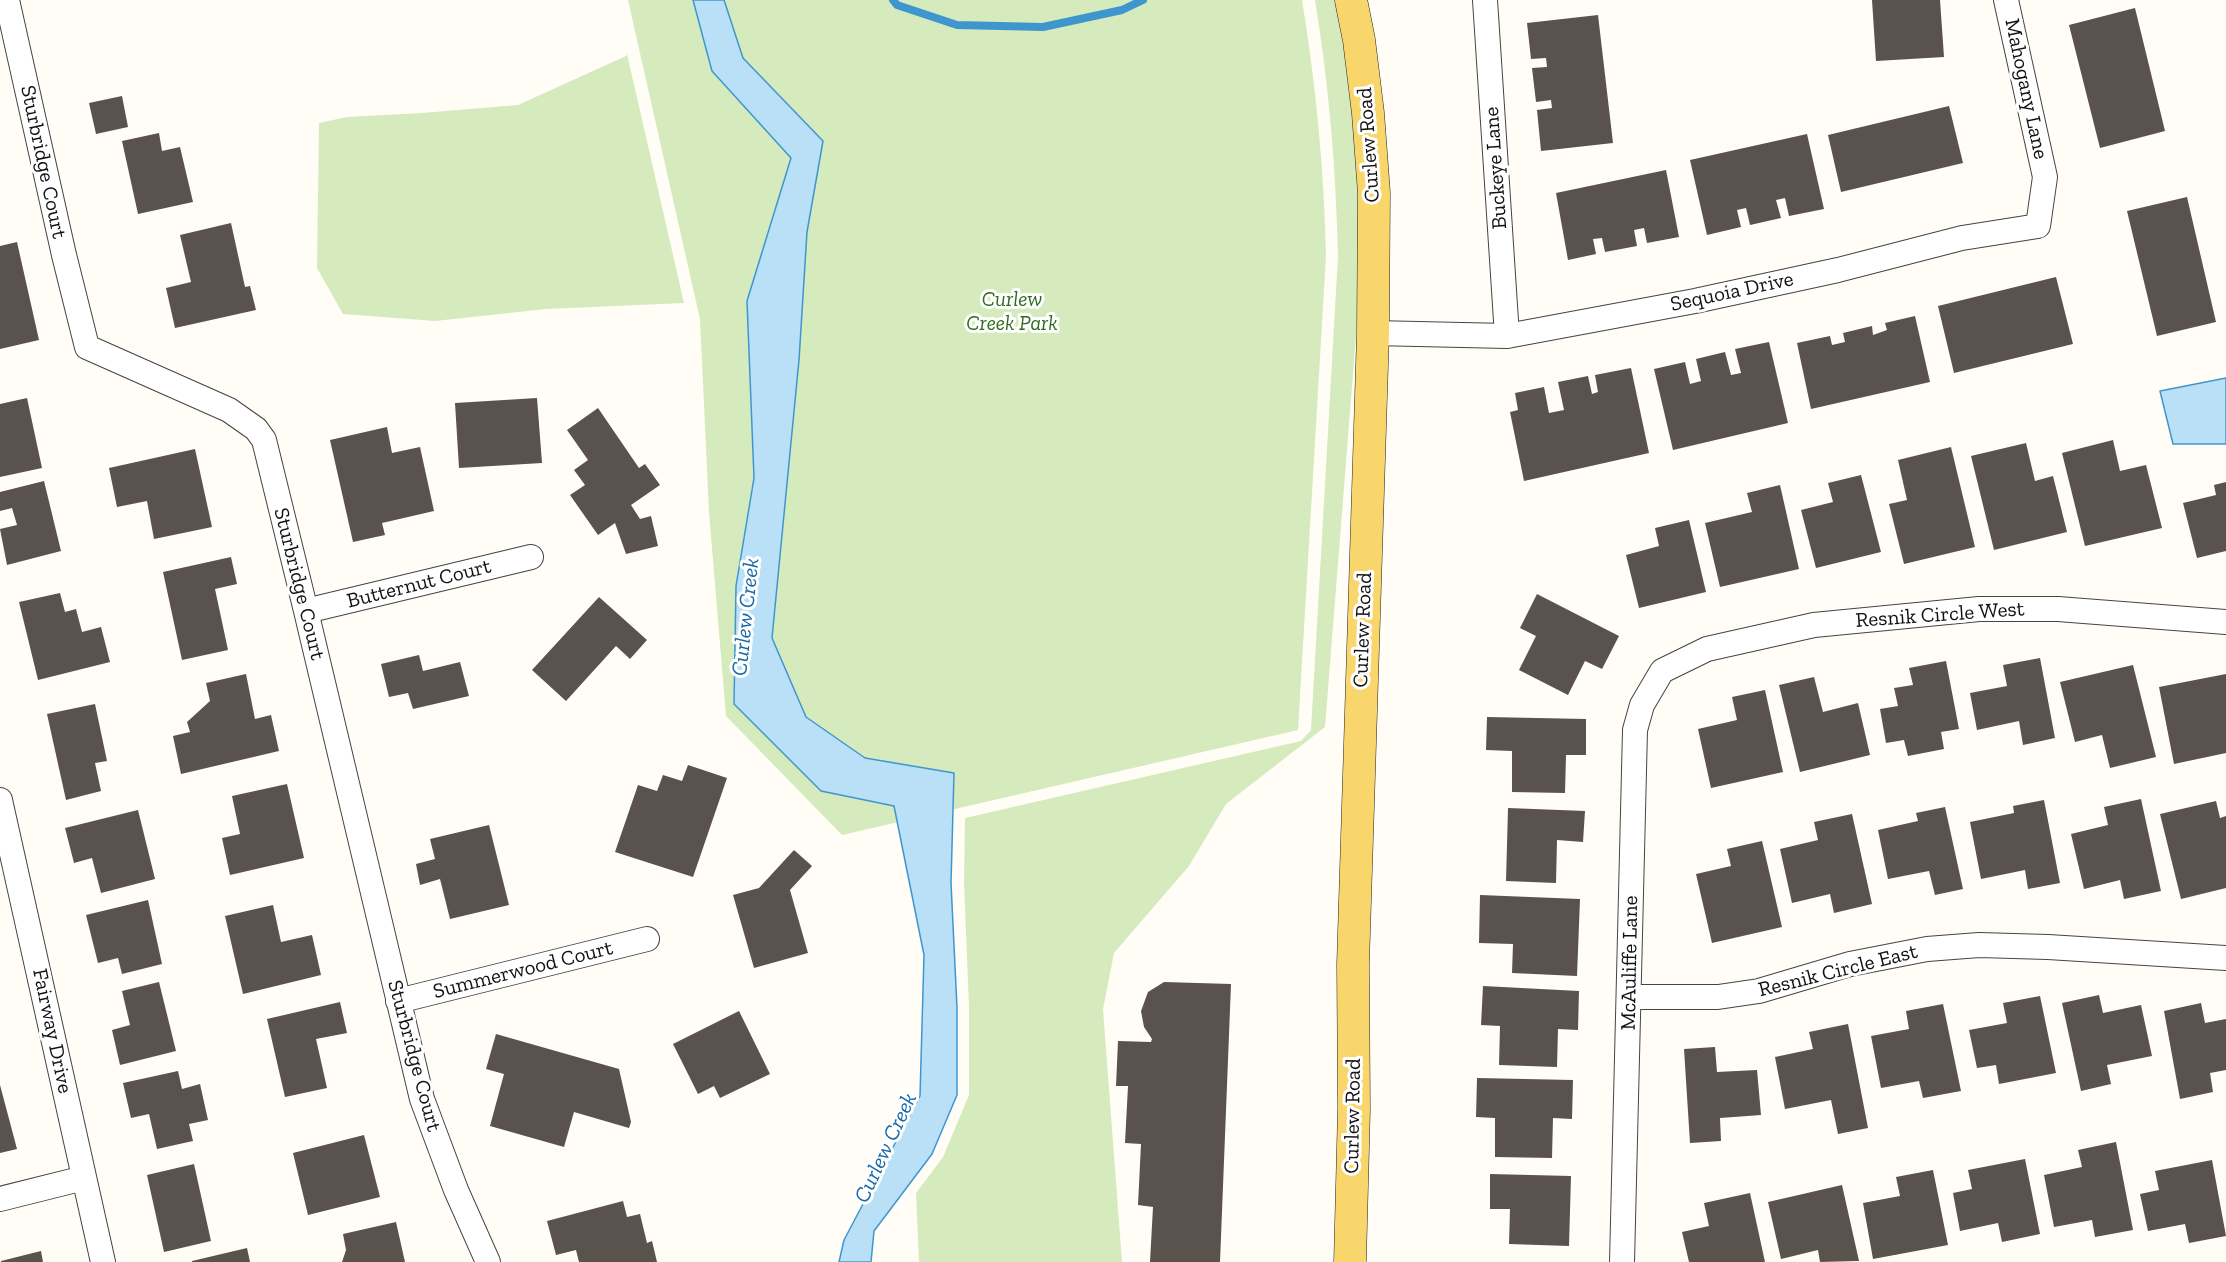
<!DOCTYPE html>
<html>
<head>
<meta charset="utf-8">
<style>
	body { margin:0 }
	canvas { display:block; background:#fffdf5 }
</style>
</head>
<body>
<canvas width="2226" height="1262"></canvas>
<script>
const g = document.querySelector('canvas').getContext('2d');
g.lineJoin = 'round';
function paint(path, color) { g.fillStyle = color; g.fill(path, 'evenodd'); }
function stroke(path, color, width, dash) { g.strokeStyle = color; g.lineWidth = width; g.lineCap = dash ? 'butt' : 'round'; g.setLineDash(dash || []); g.stroke(path); }
function drawText(font, color, halo, rows, align = 'center') {
  g.font = font + ' "Zilla Slab",serif'; g.lineWidth = 6; g.setLineDash([]); g.textBaseline = 'middle'; g.strokeStyle = halo; g.fillStyle = color; for (const [text, x, y, turn = 0] of rows) {
    g.save(); g.translate(x, y); g.rotate((+turn || 0) * Math.PI / 180); g.textAlign = isNaN(turn) ? turn : align; if (halo) g.strokeText(text, 0, 0); g.fillText(text, 0, 0); g.restore();
  }
}
const green = new Path2D(`
	M 628,0 L 1302,0 C 1316,85 1324,170 1326,256 L 1298,730 L 842,835 L 726,716 L 709,512 L 700,319 Z
	M 1315,0 L 1336,0 L 1345,42 L 1354,115 L 1360,208 L 1359,298 L 1325,727 L 1226,804 L 1189,866 L 1114,953 L 1103,1009 L 1122,1262 L 919,1262 L 916,1193 L 943,1157 L 969,1095 L 969,1007 L 964,882 L 965,818 L 1301,741 L 1311,730 L 1338,256 C 1336,170 1329,85 1315,0 Z
	M 627,54 L 684,303 L 546,309 L 435,321 L 343,314 L 317,268 L 319,123 L 347,117 L 422,113 L 518,105 L 626,56 Z`);
const water = new Path2D(`
	M 693,0 L 724,0 L 743,58 L 823,141 L 807,232 L 799,360 L 772,638 L 806,717 L 865,758 L 954,773 L 951,883 L 957,1008 L 957,1095 L 932,1154 L 874,1231 L 871,1262 L 839,1262 L 844,1240 L 920,1096 L 924,955 L 894,806 L 821,791 L 734,704 L 736,586 L 754,478 L 747,301 L 791,158 L 712,71 Z
	M 2226,378 L 2226,444 L 2173,444 L 2160,391 Z`);
const stream = new Path2D(`
	M 893,0 L 897,5 L 957,25 L 1043,27 L 1122,10 L 1143,0`);
const building = new Path2D(`
	M 1872,0 L 1940,0 L 1944,57 L 1876,61 Z
	M 2135,8 L 2165,131 L 2100,148 L 2069,25 Z
	M 1598,15 L 1613,143 L 1541,151 L 1537,110 L 1552,108 L 1551,100 L 1536,102 L 1532,68 L 1547,67 L 1546,58 L 1531,59 L 1527,23 Z
	M 122,96 L 128,127 L 96,134 L 89,103 Z
	M 1949,106 L 1963,163 L 1841,192 L 1828,135 Z
	M 159,133 L 162,151 L 180,147 L 193,202 L 138,214 L 122,141 Z
	M 1807,134 L 1824,209 L 1789,216 L 1785,198 L 1776,200 L 1781,218 L 1750,225 L 1746,208 L 1737,210 L 1741,227 L 1707,235 L 1690,160 Z
	M 1666,170 L 1679,237 L 1647,243 L 1644,228 L 1634,230 L 1637,246 L 1605,252 L 1602,238 L 1593,239 L 1596,254 L 1568,260 L 1556,193 Z
	M 2187,197 L 2216,322 L 2157,336 L 2127,211 Z
	M 231,223 L 245,287 L 250,286 L 256,310 L 175,328 L 166,288 L 191,282 L 180,235 Z
	M 17,242 L 39,340 L 0,349 L 0,246 Z
	M 2056,277 L 2073,344 L 1954,373 L 1938,306 Z
	M 1915,316 L 1930,382 L 1811,409 L 1797,343 L 1830,336 L 1832,345 L 1845,342 L 1843,333 L 1872,326 L 1873,335 L 1887,330 L 1885,323 Z
	M 1769,342 L 1788,423 L 1673,450 L 1654,369 L 1685,362 L 1690,384 L 1701,381 L 1696,359 L 1725,352 L 1731,375 L 1741,373 L 1735,349 Z
	M 1631,368 L 1649,453 L 1524,481 L 1510,412 L 1518,410 L 1515,393 L 1544,387 L 1549,413 L 1564,410 L 1558,382 L 1588,376 L 1592,394 L 1598,392 L 1595,375 Z
	M 27,398 L 42,468 L 0,477 L 0,404 Z
	M 537,398 L 542,463 L 459,468 L 455,403 Z
	M 598,408 L 639,468 L 645,464 L 660,485 L 631,505 L 640,519 L 651,516 L 658,546 L 626,554 L 615,523 L 598,535 L 570,495 L 585,485 L 574,470 L 588,460 L 567,430 Z
	M 387,427 L 392,453 L 420,447 L 434,511 L 382,523 L 385,535 L 353,542 L 330,440 Z
	M 2113,440 L 2120,471 L 2146,465 L 2162,528 L 2085,546 L 2062,453 Z
	M 2026,443 L 2035,481 L 2053,476 L 2067,532 L 1994,550 L 1971,456 Z
	M 1951,447 L 1975,547 L 1904,564 L 1889,504 L 1907,500 L 1898,460 Z
	M 195,449 L 212,527 L 154,539 L 147,501 L 117,507 L 109,468 Z
	M 1861,475 L 1881,552 L 1816,568 L 1801,510 L 1833,502 L 1828,483 Z
	M 44,481 L 61,551 L 7,565 L 0,529 L 17,525 L 12,508 L 0,511 L 0,492 Z
	M 2226,482 L 2226,551 L 2197,558 L 2183,503 L 2216,495 L 2214,485 Z
	M 1780,485 L 1799,569 L 1720,587 L 1705,523 L 1752,512 L 1747,493 Z
	M 1689,520 L 1706,592 L 1639,608 L 1626,555 L 1659,546 L 1655,528 Z
	M 231,557 L 237,584 L 215,589 L 228,650 L 182,660 L 163,572 Z
	M 60,593 L 65,612 L 76,609 L 82,632 L 101,627 L 110,662 L 38,680 L 19,602 Z
	M 1537,594 L 1619,636 L 1602,669 L 1585,661 L 1568,695 L 1519,670 L 1536,636 L 1520,628 Z
	M 599,597 L 647,640 L 630,659 L 616,646 L 566,701 L 532,670 Z
	M 419,655 L 423,671 L 460,662 L 469,696 L 413,709 L 408,693 L 389,697 L 381,664 Z
	M 2040,658 L 2055,738 L 2023,745 L 2019,721 L 1977,730 L 1970,693 L 2007,686 L 2003,665 Z
	M 1946,661 L 1959,729 L 1941,732 L 1944,749 L 1908,756 L 1904,740 L 1886,743 L 1880,709 L 1898,706 L 1894,688 L 1913,685 L 1909,668 Z
	M 2133,665 L 2156,757 L 2110,768 L 2102,735 L 2075,742 L 2060,682 Z
	M 246,674 L 255,719 L 271,715 L 279,751 L 181,774 L 173,736 L 190,732 L 187,722 L 210,701 L 206,683 Z
	M 2226,674 L 2226,753 L 2174,764 L 2159,687 Z
	M 1814,677 L 1823,712 L 1858,703 L 1870,755 L 1800,772 L 1779,685 Z
	M 1765,690 L 1783,772 L 1711,788 L 1698,729 L 1737,720 L 1732,697 Z
	M 95,704 L 107,761 L 95,763 L 101,791 L 66,800 L 47,714 Z
	M 1487,717 L 1586,719 L 1586,755 L 1566,755 L 1565,793 L 1512,792 L 1512,751 L 1486,750 Z
	M 688,765 L 727,778 L 693,877 L 615,852 L 638,785 L 657,791 L 663,775 L 682,781 Z
	M 287,784 L 304,858 L 230,875 L 222,838 L 240,834 L 232,796 Z
	M 2141,799 L 2161,891 L 2124,899 L 2120,880 L 2084,889 L 2071,834 L 2108,825 L 2104,807 Z
	M 2044,800 L 2060,883 L 2028,889 L 2025,870 L 1981,879 L 1970,822 L 2014,813 L 2013,806 Z
	M 2216,801 L 2220,818 L 2226,816 L 2226,888 L 2181,899 L 2160,814 Z
	M 1945,807 L 1963,889 L 1935,895 L 1929,871 L 1888,879 L 1878,830 L 1918,821 L 1916,813 Z
	M 1508,808 L 1585,811 L 1583,842 L 1557,840 L 1556,883 L 1506,881 Z
	M 138,810 L 155,879 L 101,893 L 92,858 L 74,863 L 65,828 Z
	M 1852,814 L 1872,904 L 1834,913 L 1830,894 L 1792,903 L 1780,849 L 1818,840 L 1814,822 Z
	M 489,825 L 509,905 L 450,919 L 440,879 L 420,885 L 416,864 L 435,859 L 430,839 Z
	M 1762,841 L 1782,927 L 1712,943 L 1696,874 L 1731,866 L 1727,849 Z
	M 794,850 L 812,866 L 790,890 L 808,953 L 754,968 L 733,895 L 759,888 Z
	M 1480,895 L 1580,899 L 1577,976 L 1512,973 L 1513,944 L 1479,943 Z
	M 148,900 L 162,964 L 122,974 L 118,958 L 98,963 L 86,915 Z
	M 273,905 L 281,942 L 312,935 L 321,975 L 243,994 L 225,916 Z
	M 159,982 L 176,1051 L 120,1065 L 112,1030 L 130,1025 L 122,991 Z
	M 1164,982 L 1231,984 L 1220,1262 L 1150,1262 L 1153,1207 L 1138,1205 L 1141,1144 L 1125,1143 L 1128,1086 L 1116,1086 L 1118,1041 L 1151,1042 L 1152,1039 L 1144,1027 L 1141,1011 L 1148,992 Z
	M 1483,986 L 1579,991 L 1578,1030 L 1558,1029 L 1557,1067 L 1499,1065 L 1500,1026 L 1481,1025 Z
	M 2099,995 L 2103,1013 L 2141,1005 L 2152,1056 L 2107,1065 L 2111,1084 L 2081,1091 L 2062,1003 Z
	M 2040,996 L 2056,1073 L 1999,1084 L 1996,1065 L 1977,1068 L 1969,1030 L 2007,1023 L 2003,1003 Z
	M 340,1002 L 347,1033 L 316,1039 L 327,1088 L 285,1097 L 267,1019 Z
	M 2201,1003 L 2205,1023 L 2226,1019 L 2226,1070 L 2210,1073 L 2213,1092 L 2180,1099 L 2164,1011 Z
	M 1943,1004 L 1961,1091 L 1923,1098 L 1919,1081 L 1881,1088 L 1871,1036 L 1909,1029 L 1906,1011 Z
	M 739,1011 L 770,1074 L 720,1098 L 714,1086 L 698,1094 L 673,1044 Z
	M 1848,1024 L 1868,1128 L 1838,1134 L 1831,1100 L 1785,1109 L 1775,1057 L 1813,1049 L 1809,1032 Z
	M 496,1034 L 619,1069 L 631,1122 L 629,1128 L 574,1112 L 564,1147 L 490,1126 L 504,1074 L 486,1069 Z
	M 1715,1047 L 1717,1072 L 1757,1070 L 1761,1115 L 1720,1118 L 1721,1141 L 1690,1143 L 1684,1049 Z
	M 178,1071 L 182,1089 L 200,1084 L 208,1120 L 189,1124 L 193,1141 L 157,1149 L 149,1114 L 131,1118 L 123,1083 Z
	M 1477,1078 L 1573,1080 L 1572,1119 L 1553,1118 L 1552,1158 L 1495,1157 L 1495,1118 L 1476,1117 Z
	M 0,1085 L 17,1149 L 0,1153 Z
	M 364,1135 L 380,1197 L 308,1215 L 293,1153 Z
	M 2116,1142 L 2133,1230 L 2095,1237 L 2092,1220 L 2054,1227 L 2044,1175 L 2082,1167 L 2078,1150 Z
	M 2025,1159 L 2040,1234 L 2002,1242 L 1998,1223 L 1960,1231 L 1953,1193 L 1972,1189 L 1968,1170 Z
	M 2212,1160 L 2226,1236 L 2189,1243 L 2185,1224 L 2148,1231 L 2140,1194 L 2159,1190 L 2155,1171 Z
	M 194,1164 L 211,1241 L 164,1252 L 147,1175 Z
	M 1933,1170 L 1948,1245 L 1873,1259 L 1863,1203 L 1900,1196 L 1896,1177 Z
	M 1490,1174 L 1571,1176 L 1569,1246 L 1509,1244 L 1510,1209 L 1490,1209 Z
	M 1842,1185 L 1859,1261 L 1820,1262 L 1818,1250 L 1781,1259 L 1768,1202 Z
	M 1750,1193 L 1765,1262 L 1689,1262 L 1682,1232 L 1709,1226 L 1704,1203 Z
	M 623,1201 L 627,1217 L 640,1214 L 647,1243 L 652,1241 L 657,1262 L 579,1262 L 576,1250 L 556,1255 L 547,1221 Z
	M 396,1222 L 405,1262 L 342,1262 L 346,1250 L 343,1234 Z
	M 247,1248 L 250,1262 L 192,1262 L 192,1261 Z
	M 41,1251 L 43,1262 L 1,1262 L 1,1261 Z`);
const minor = new Path2D(`
	M 7,0 L 64,255 L 87,347 L 229,410 L 256,429 L 264,440 L 306,611 L 422,1099 L 456,1190 L 488,1262
	M 1485,0 L 1507,336
	M 1373,333 L 1507,336 L 1695,301 L 1838,270 L 1962,238 L 2038,226 L 2045,177 L 2006,0
	M 306,611 L 531,557
	M 0,800 L 103,1262
	M 1630,997 L 1718,997 L 1759,991 L 1850,964 L 1927,949 L 1979,945 L 2048,947 L 2226,958
	M 398,1001 L 647,939
	M 0,1199 L 84,1178
	M 1622,1262 L 1635,730 L 1642,705 L 1662,671 L 1707,649 L 1814,625 L 1979,609 L 2058,609 L 2226,622`);
const major = new Path2D(`
	M 1350,1262 L 1354,1109 L 1353,964 L 1373,333 L 1374,193 L 1368,113 L 1359,40 L 1351,0`);
const streetNames = [
	["Mahogany Lane",2026,89,78],
	["Curlew Road",1369,145,-94],
	["Sturbridge Court",43,162,78],
	["Buckeye Lane",1496,168,-94],
	["Sequoia Drive",1732,292,-12],
	["Sturbridge Court",299,584,76],
	["Butternut Court",419,584,-14],
	["Resnik Circle West",1940,615,-4],
	["Curlew Road",1363,630,-88],
	["McAuliffe Lane",1630,963,-89],
	["Summerwood Court",523,970,-14],
	["Resnik Circle East",1838,971,-14],
	["Fairway Drive",52,1031,78],
	["Sturbridge Court",414,1056,75],
	["Curlew Road",1353,1116,-89]
];
const parkNames = [
	["Curlew",1012,300],
	["Creek Park",1012,324]
];
const waterNames = [
	["Curlew Creek",746,617,-84],
	["Curlew Creek",886,1148,-65]
];
paint(green, '#d5ebbd');
paint(water, '#b9e0f7');
stroke(water, '#3f96cf', 1.5);
stroke(stream, '#3f96cf', 8);
paint(building, '#5a524d');
stroke(minor, '#444', 26);
stroke(major, '#222', 33);
stroke(minor, '#fff', 24);
stroke(major, '#f9d66b', 32);
drawText('21px', '#111', '#fff', streetNames);
drawText('italic 21px', '#2f6b1f', '#fff', parkNames);
drawText('italic 22px', '#1768a6', '#fff', waterNames);
</script>
</body>
</html>
